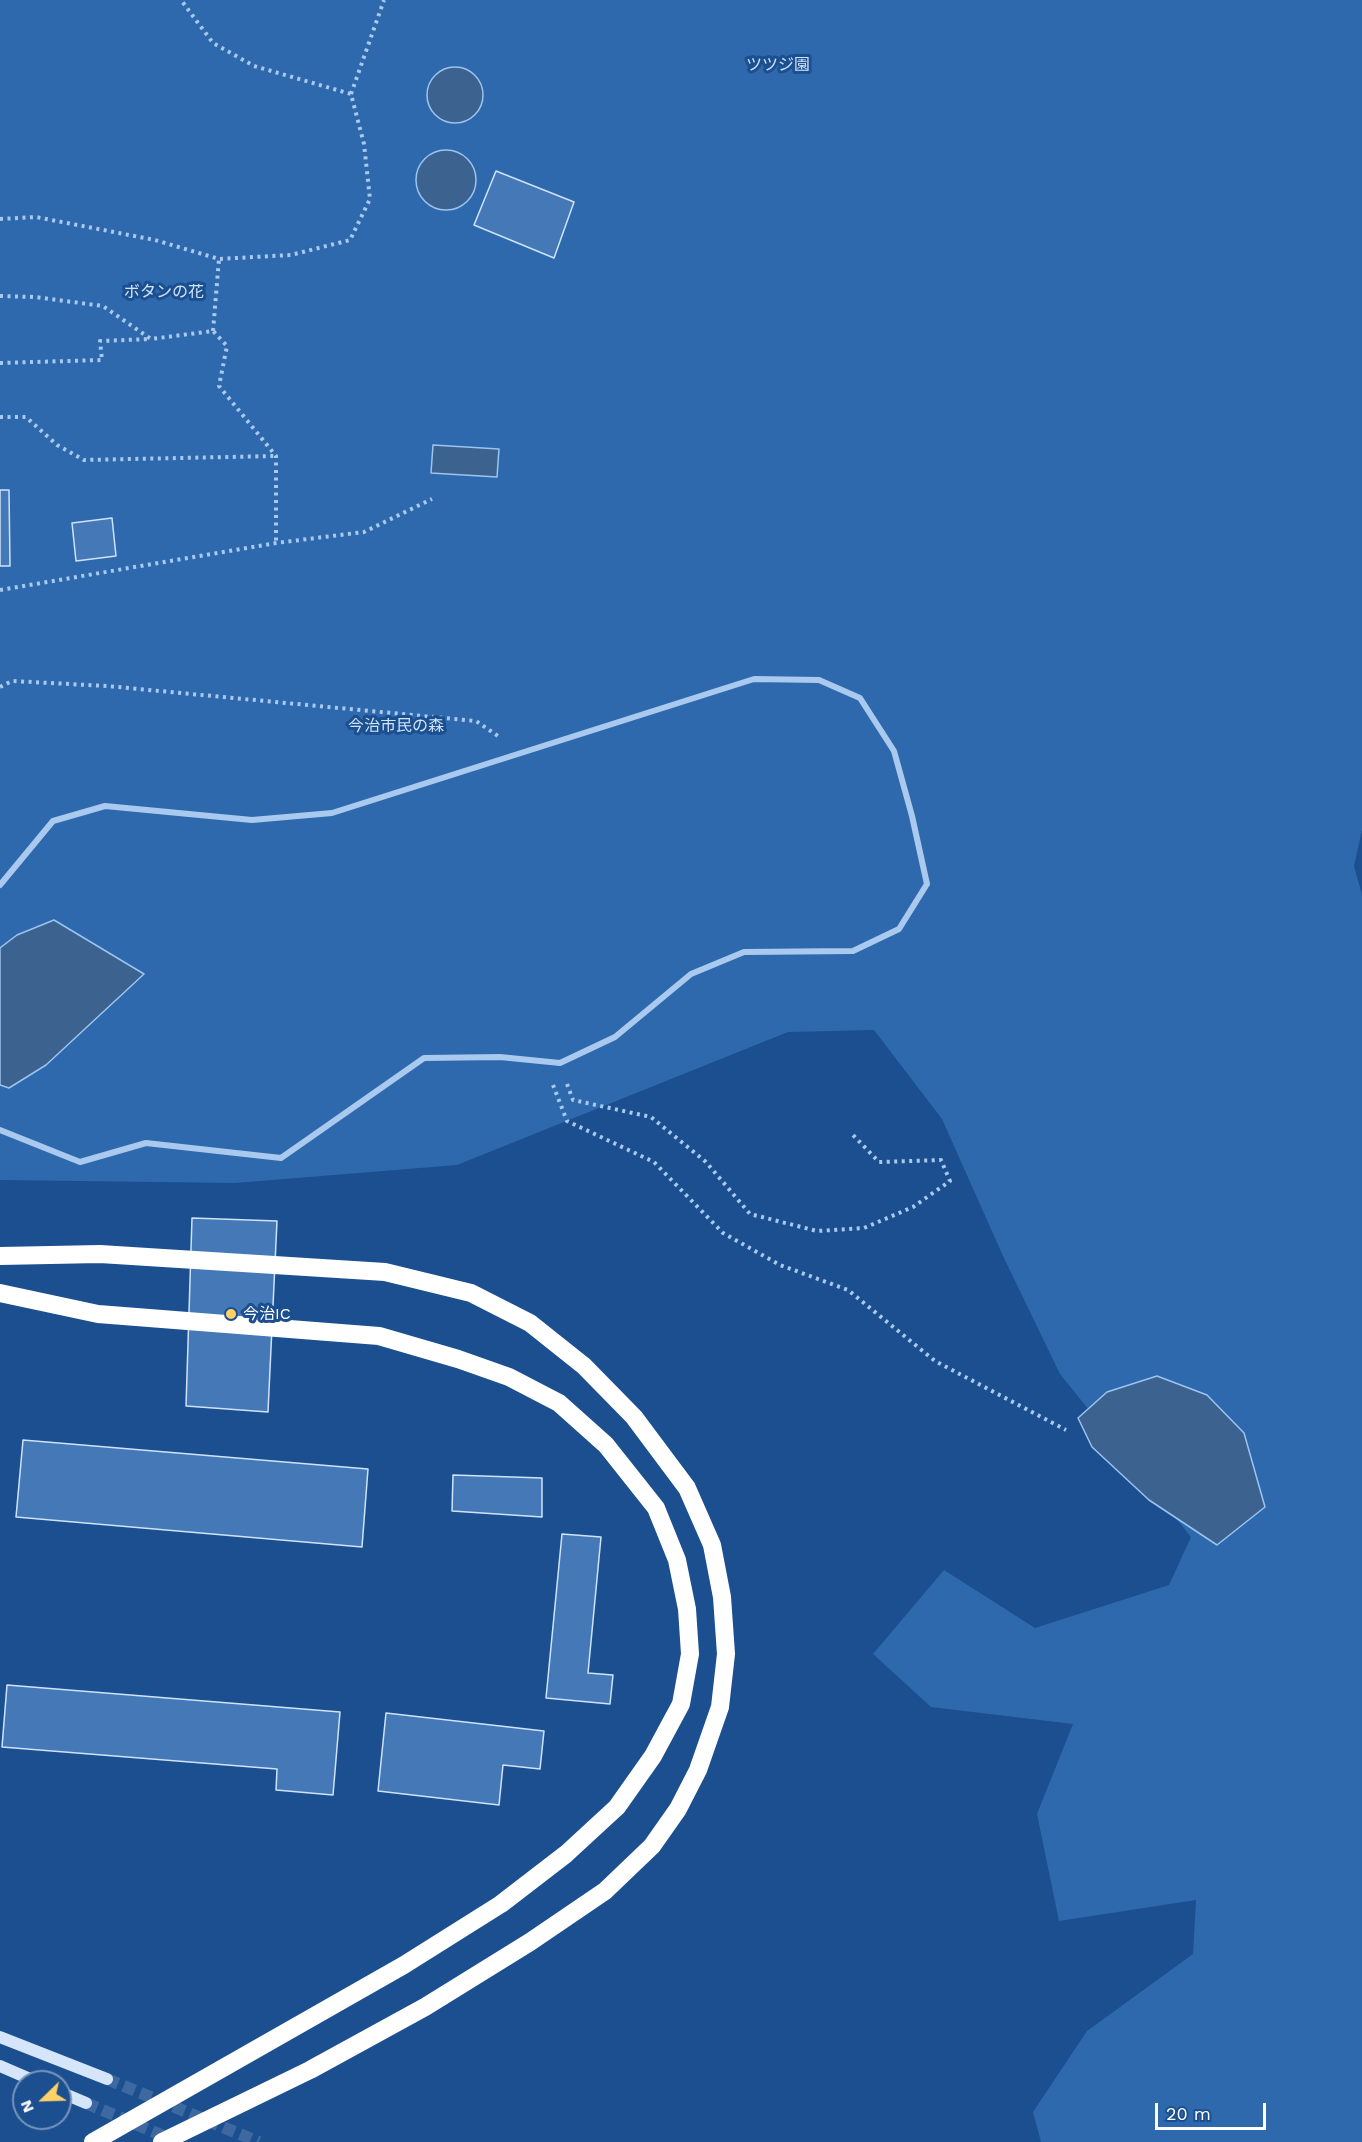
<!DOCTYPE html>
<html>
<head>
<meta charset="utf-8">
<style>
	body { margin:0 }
	#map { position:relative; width:1362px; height:2142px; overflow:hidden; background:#1b4f8f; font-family:"Work Sans",sans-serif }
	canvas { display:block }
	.north { position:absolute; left:12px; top:2070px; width:60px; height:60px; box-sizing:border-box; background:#1b4f8f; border:2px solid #7695bc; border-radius:50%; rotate:247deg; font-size:16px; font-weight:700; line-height:24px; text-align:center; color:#fff }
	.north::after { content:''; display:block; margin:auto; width:21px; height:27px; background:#ffd166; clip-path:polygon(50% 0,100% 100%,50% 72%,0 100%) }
	.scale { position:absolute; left:1155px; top:2103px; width:111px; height:27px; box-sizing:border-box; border:3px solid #fff; border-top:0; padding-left:8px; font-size:18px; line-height:21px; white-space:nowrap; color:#fff; -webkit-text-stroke:4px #1b4f8f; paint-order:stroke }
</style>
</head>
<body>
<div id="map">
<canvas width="1362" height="2142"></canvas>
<div class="north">N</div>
<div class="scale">20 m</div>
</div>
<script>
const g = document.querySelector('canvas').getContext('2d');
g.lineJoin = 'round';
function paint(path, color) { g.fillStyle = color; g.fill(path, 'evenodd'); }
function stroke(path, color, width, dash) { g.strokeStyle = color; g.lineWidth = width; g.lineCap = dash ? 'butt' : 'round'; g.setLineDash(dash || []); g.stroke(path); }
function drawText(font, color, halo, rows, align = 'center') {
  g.font = font + ' "Work Sans","Noto Sans JP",sans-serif'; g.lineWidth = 6; g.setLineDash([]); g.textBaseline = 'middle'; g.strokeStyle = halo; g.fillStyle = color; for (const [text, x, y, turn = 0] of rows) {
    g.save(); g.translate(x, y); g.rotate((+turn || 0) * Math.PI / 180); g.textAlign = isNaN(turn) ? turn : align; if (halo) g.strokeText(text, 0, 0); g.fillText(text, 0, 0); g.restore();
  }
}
const green = new Path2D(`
	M 0,0 L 1362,0 L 1362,830 L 1354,866 L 1362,895 L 1362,2142 L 1041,2142 L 1033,2112 L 1087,2031 L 1193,1954 L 1196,1900 L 1059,1921 L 1037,1814 L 1073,1724 L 931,1707 L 873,1654 L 944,1570 L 1035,1628 L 1169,1585 L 1191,1537 L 1060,1374 L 1003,1256 L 942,1119 L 874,1030 L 788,1032 L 457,1165 L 235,1183 L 0,1180 Z`);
const water = new Path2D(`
	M427 95a28 28 0 1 1 56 0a28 28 0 1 1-56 0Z
	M416 180a30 30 0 1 1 60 0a30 30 0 1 1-60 0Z
	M 433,445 L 499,449 L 497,477 L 431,473 Z
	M 54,920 L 144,974 L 46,1065 L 9,1088 L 0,1085 L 0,948 L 17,935 Z
	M 1157,1376 L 1207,1395 L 1244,1433 L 1265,1507 L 1217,1545 L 1149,1500 L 1092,1447 L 1078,1418 L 1107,1392 Z`);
const building = new Path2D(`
	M 496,171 L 574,202 L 554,258 L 474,225 Z
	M 0,490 L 9,490 L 10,566 L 0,566 Z
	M 112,518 L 116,556 L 76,561 L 72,523 Z
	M 192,1218 L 277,1221 L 268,1412 L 186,1406 Z
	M 23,1440 L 368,1469 L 362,1547 L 16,1517 Z
	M 453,1475 L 542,1478 L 542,1517 L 452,1511 Z
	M 562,1534 L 601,1537 L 588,1673 L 613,1675 L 610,1704 L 546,1698 Z
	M 7,1685 L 340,1712 L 333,1795 L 276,1790 L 277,1769 L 2,1747 Z
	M 386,1713 L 544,1731 L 540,1769 L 503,1765 L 499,1805 L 378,1791 Z`);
const secondaryTunnel = new Path2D(`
	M 107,2079 L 259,2142
	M 86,2103 L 173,2140`);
const path = new Path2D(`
	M 351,94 L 384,0
	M 0,219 L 36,217 L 155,240 L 219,259 L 291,255 L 350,240 L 370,199 L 364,144 L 351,94 L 254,66 L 213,43 L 181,0
	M 0,296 L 35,297 L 103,306 L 151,339 L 213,331 L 227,346 L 219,386 L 276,456 L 276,543
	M 213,331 L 219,259
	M 0,363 L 102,360 L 100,341 L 151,339
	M 0,417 L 26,417 L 57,445 L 84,460 L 275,456
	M 0,590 L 276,543 L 364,532 L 432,499
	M 0,687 L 12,681 L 107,686 L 476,721 L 498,736
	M 567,1084 L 573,1100 L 651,1117 L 706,1162 L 750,1214 L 817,1231 L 864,1228 L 913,1207 L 950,1181 L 941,1160 L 879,1162 L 853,1135
	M 553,1085 L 567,1121 L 654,1162 L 723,1233 L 780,1265 L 848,1290 L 935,1361 L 1066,1430`);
const street = new Path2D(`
	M 0,885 L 53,821 L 105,806 L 252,820 L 332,813 L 754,679 L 819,680 L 860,698 L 894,751 L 912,816 L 927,884 L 899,929 L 853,951 L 744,952 L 691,974 L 615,1037 L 560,1063 L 500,1057 L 424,1058 L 281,1158 L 146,1143 L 80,1162 L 0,1130`);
const secondary = new Path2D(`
	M 0,2037 L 107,2079
	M 0,2066 L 37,2082
	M 60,2092 L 86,2103`);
const highway = new Path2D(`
	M 0,1256 L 100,1254 L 385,1272 L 471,1293 L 530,1323 L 584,1366 L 634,1417 L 687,1488 L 712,1545 L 722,1597 L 726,1654 L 720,1707 L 698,1770 L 678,1809 L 652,1846 L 605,1891 L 530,1942 L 425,2007 L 310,2070 L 162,2142
	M 0,1293 L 98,1314 L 379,1336 L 458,1359 L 509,1377 L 559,1403 L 606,1445 L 656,1508 L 677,1560 L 687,1609 L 690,1654 L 681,1704 L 653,1756 L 617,1807 L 566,1854 L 501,1904 L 404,1965 L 93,2142`);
const markers = [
	[231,1314,6,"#ffd166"]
];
const parkNames = [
	["ツツジ園",778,65],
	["ボタンの花",164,292],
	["今治市民の森",396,726]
];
const poiNames = [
	["今治IC",243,1314]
];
paint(green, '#2e69ad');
paint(water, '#3c6290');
stroke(water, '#9cc4f0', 1.5);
paint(building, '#4478b7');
stroke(building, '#cfe3fa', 1.5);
stroke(secondaryTunnel, '#3d69a0', 12, [12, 6]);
stroke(path, '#a9c9ee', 4, [3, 4.5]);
stroke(street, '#a9c9ee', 6);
stroke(secondary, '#d6e6fa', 12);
stroke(highway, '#fff', 18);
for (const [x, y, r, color] of markers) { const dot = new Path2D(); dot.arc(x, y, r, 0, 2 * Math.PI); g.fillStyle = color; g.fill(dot); stroke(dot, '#1b4f8f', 2); }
drawText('16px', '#cfe3fa', '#1b4f8f', parkNames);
drawText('16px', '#fff', '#1b4f8f', poiNames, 'left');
</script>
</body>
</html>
